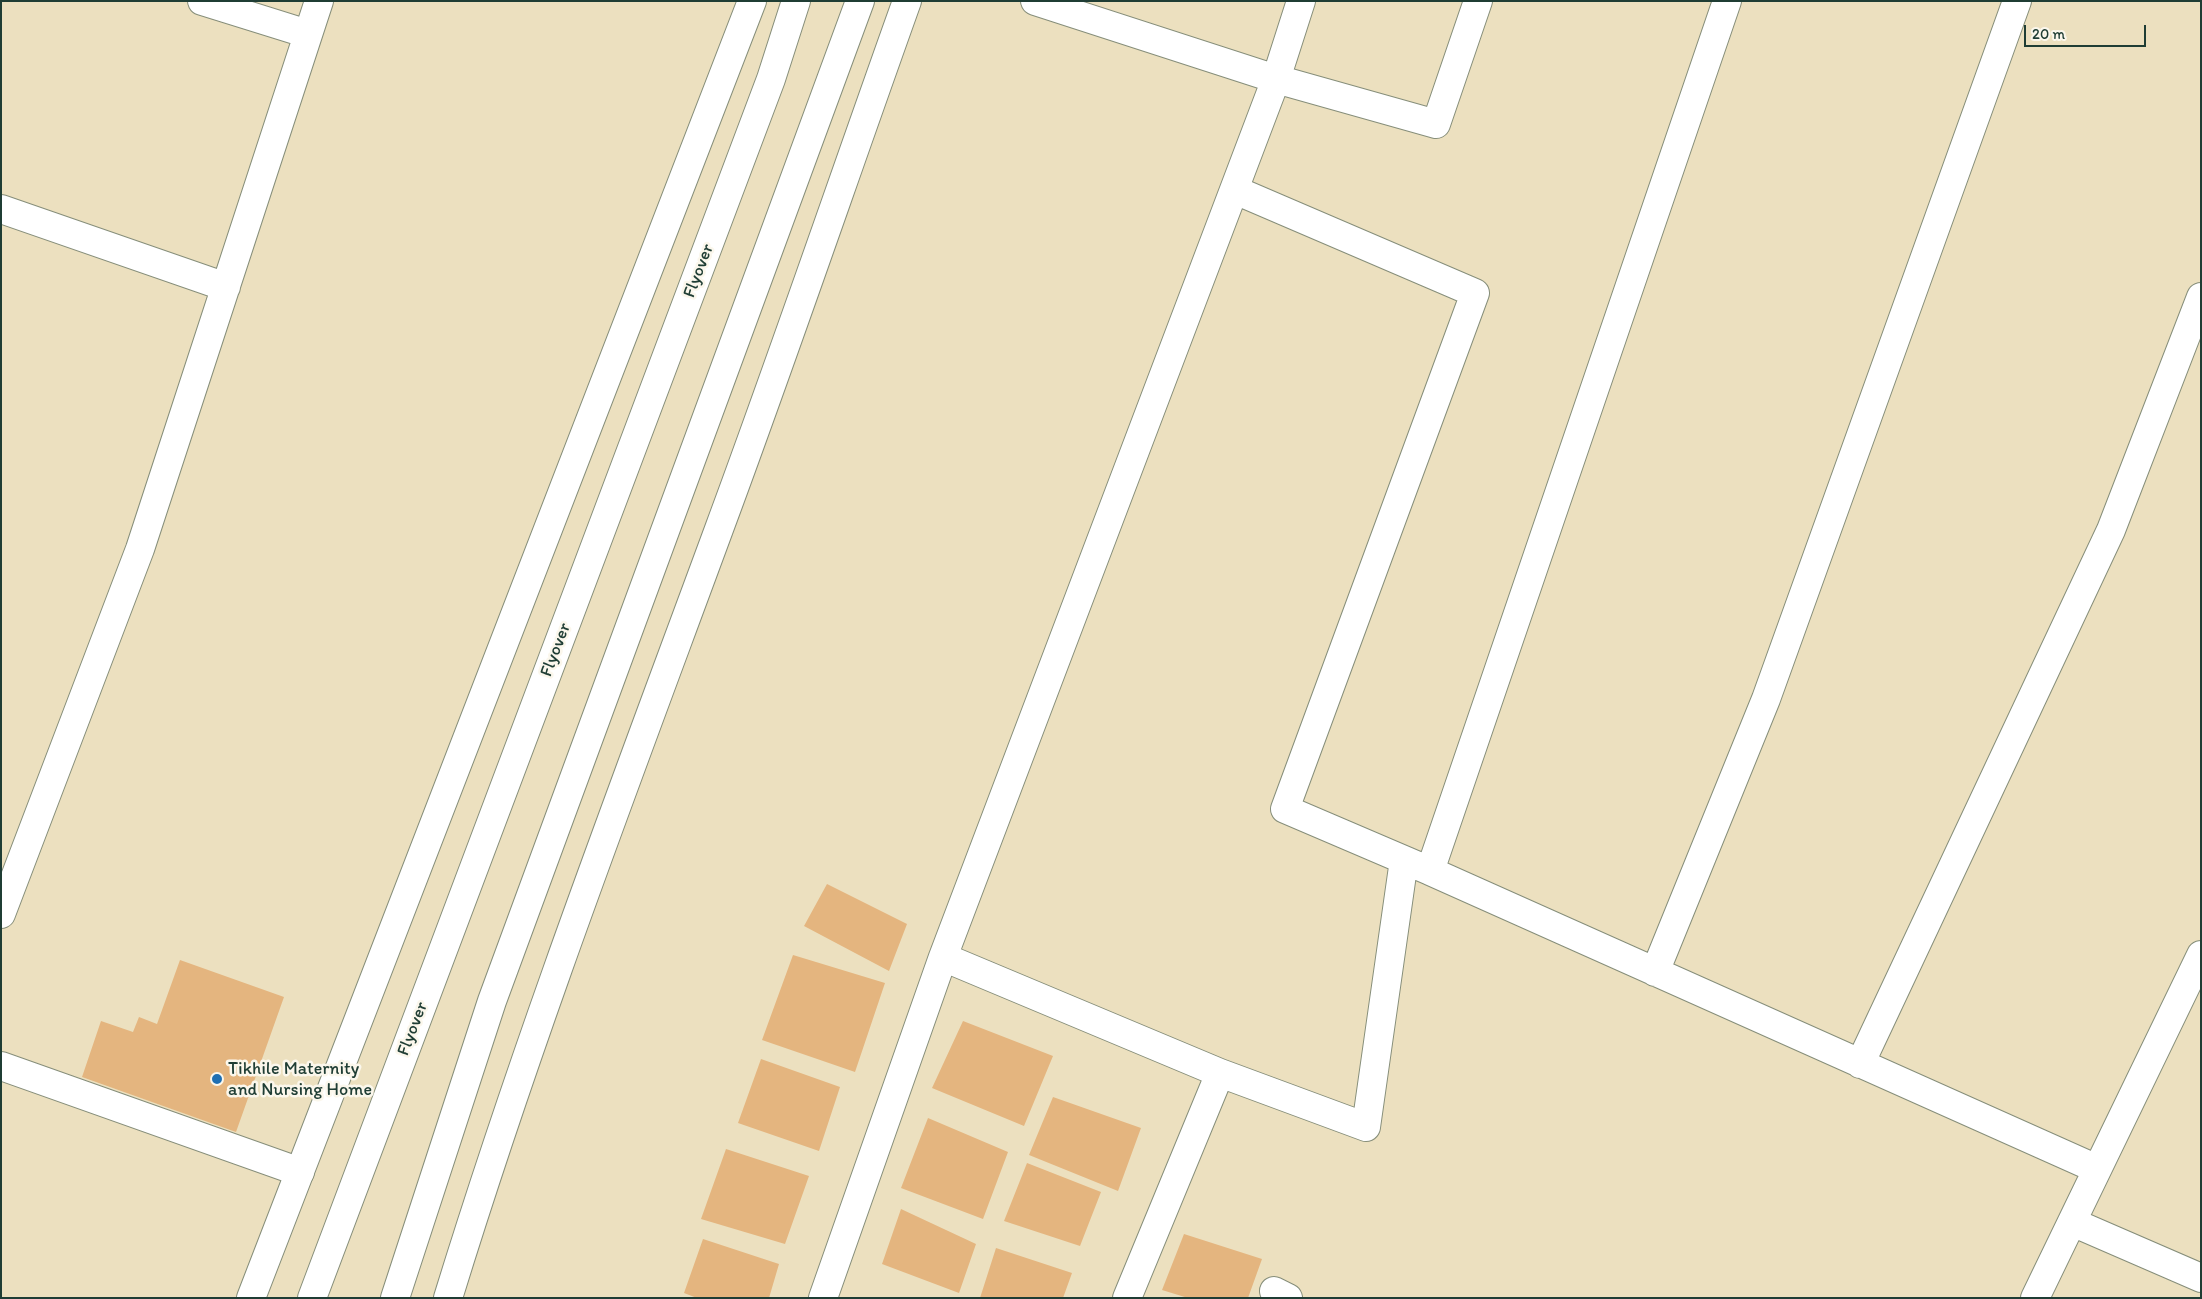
<!DOCTYPE html>
<html>
<head>
<meta charset="utf-8">
<style>
	body { margin:0 }
	#map { position:relative; width:2202px; height:1299px; overflow:hidden; background:#ece0bf; font-family:Itim,sans-serif }
	canvas { display:block }
	.frame { position:absolute; inset:0; border:2px solid #1f3d34; pointer-events:none }
	.scale { position:absolute; left:2024px; top:25px; width:122px; height:22px; box-sizing:border-box; border:2px solid #1f3d34; border-top:0; padding-left:6px; font-size:15px; line-height:18px; white-space:nowrap; color:#1f3d34; -webkit-text-stroke:4px #fbf7ec; paint-order:stroke }
</style>
</head>
<body>
<div id="map">
<canvas width="2202" height="1299"></canvas>
<div class="frame"></div>
<div class="scale">20 m</div>
</div>
<script>
const g = document.querySelector('canvas').getContext('2d');
g.lineJoin = 'round';
function paint(path, color) { g.fillStyle = color; g.fill(path, 'evenodd'); }
function stroke(path, color, width, dash) { g.strokeStyle = color; g.lineWidth = width; g.lineCap = dash ? 'butt' : 'round'; g.setLineDash(dash || []); g.stroke(path); }
function drawText(font, color, halo, rows, align = 'center') {
  g.font = font + ' Itim,sans-serif'; g.lineWidth = 5; g.setLineDash([]); g.textBaseline = 'middle'; g.strokeStyle = halo; g.fillStyle = color; for (const [text, x, y, turn = 0] of rows) {
    g.save(); g.translate(x, y); g.rotate((+turn || 0) * Math.PI / 180); g.textAlign = isNaN(turn) ? turn : align; if (halo) g.strokeText(text, 0, 0); g.fillText(text, 0, 0); g.restore();
  }
}
const building = new Path2D(`
	M 827,884 L 907,924 L 889,971 L 804,926 Z
	M 793,955 L 885,983 L 855,1072 L 762,1040 Z
	M 180,960 L 284,997 L 236,1132 L 82,1077 L 101,1021 L 133,1032 L 139,1017 L 157,1024 Z
	M 963,1021 L 1053,1056 L 1024,1126 L 932,1088 Z
	M 761,1059 L 840,1087 L 819,1151 L 738,1123 Z
	M 1053,1097 L 1141,1128 L 1118,1191 L 1029,1155 Z
	M 928,1118 L 1008,1152 L 983,1219 L 901,1188 Z
	M 726,1149 L 809,1176 L 785,1244 L 701,1219 Z
	M 1027,1163 L 1101,1192 L 1080,1246 L 1004,1221 Z
	M 901,1209 L 976,1244 L 959,1293 L 882,1264 Z
	M 1184,1234 L 1262,1259 L 1248,1298 L 1188,1298 L 1162,1290 Z
	M 703,1239 L 779,1264 L 769,1298 L 697,1298 L 684,1293 Z
	M 996,1248 L 1072,1273 L 1063,1298 L 980,1298 Z`);
const minor = new Path2D(`
	M 202,1 L 308,34
	M 1035,1 L 1276,79 L 1301,1
	M 1727,1 L 1430,871 L 2097,1169
	M 1235,190 L 1475,293 L 1285,809 L 1430,871
	M 1,209 L 226,287
	M 1,914 L 140,549 L 319,1
	M 943,957 L 1220,1073 L 1127,1298
	M 1655,972 L 1766,699 L 2017,1
	M 1860,1064 L 2111,530 L 2201,297
	M 1,1066 L 300,1172
	M 1220,1073 L 1366,1127 L 1404,860
	M 2072,1222 L 2201,1278
	M 1274,1291 L 1288,1298
	M 823,1298 L 943,957 L 1276,79 L 1436,124 L 1478,1
	M 2035,1298 L 2201,955`);
const highway = new Path2D(`
	M 251,1298 L 752,1
	M 312,1298 L 771,79 L 796,1
	M 395,1298 L 492,1001 L 860,1
	M 448,1298 C 528,1038 625,784 719,529 C 784,354 844,177 907,1`);
const markers = [
	[217,1079,6,"#1f6fb2"]
];
const streetNames = [
	["Flyover",699,271,-69],
	["Flyover",556,650,-69],
	["Flyover",413,1029,-69]
];
const poiNames = [
	["Tikhile Maternity",228,1069],
	["and Nursing Home",228,1090]
];
paint(building, '#e4b57f');
stroke(minor, '#868e7a', 30);
stroke(highway, '#868e7a', 30);
stroke(minor, '#fff', 28);
stroke(highway, '#fff', 28);
for (const [x, y, r, color] of markers) { const dot = new Path2D(); dot.arc(x, y, r, 0, 2 * Math.PI); g.fillStyle = color; g.fill(dot); stroke(dot, '#fbf7ec', 2); }
drawText('18px', '#1f3d34', '#fbf7ec', streetNames);
drawText('18px', '#1f3d34', '#fbf7ec', poiNames, 'left');
</script>
</body>
</html>
